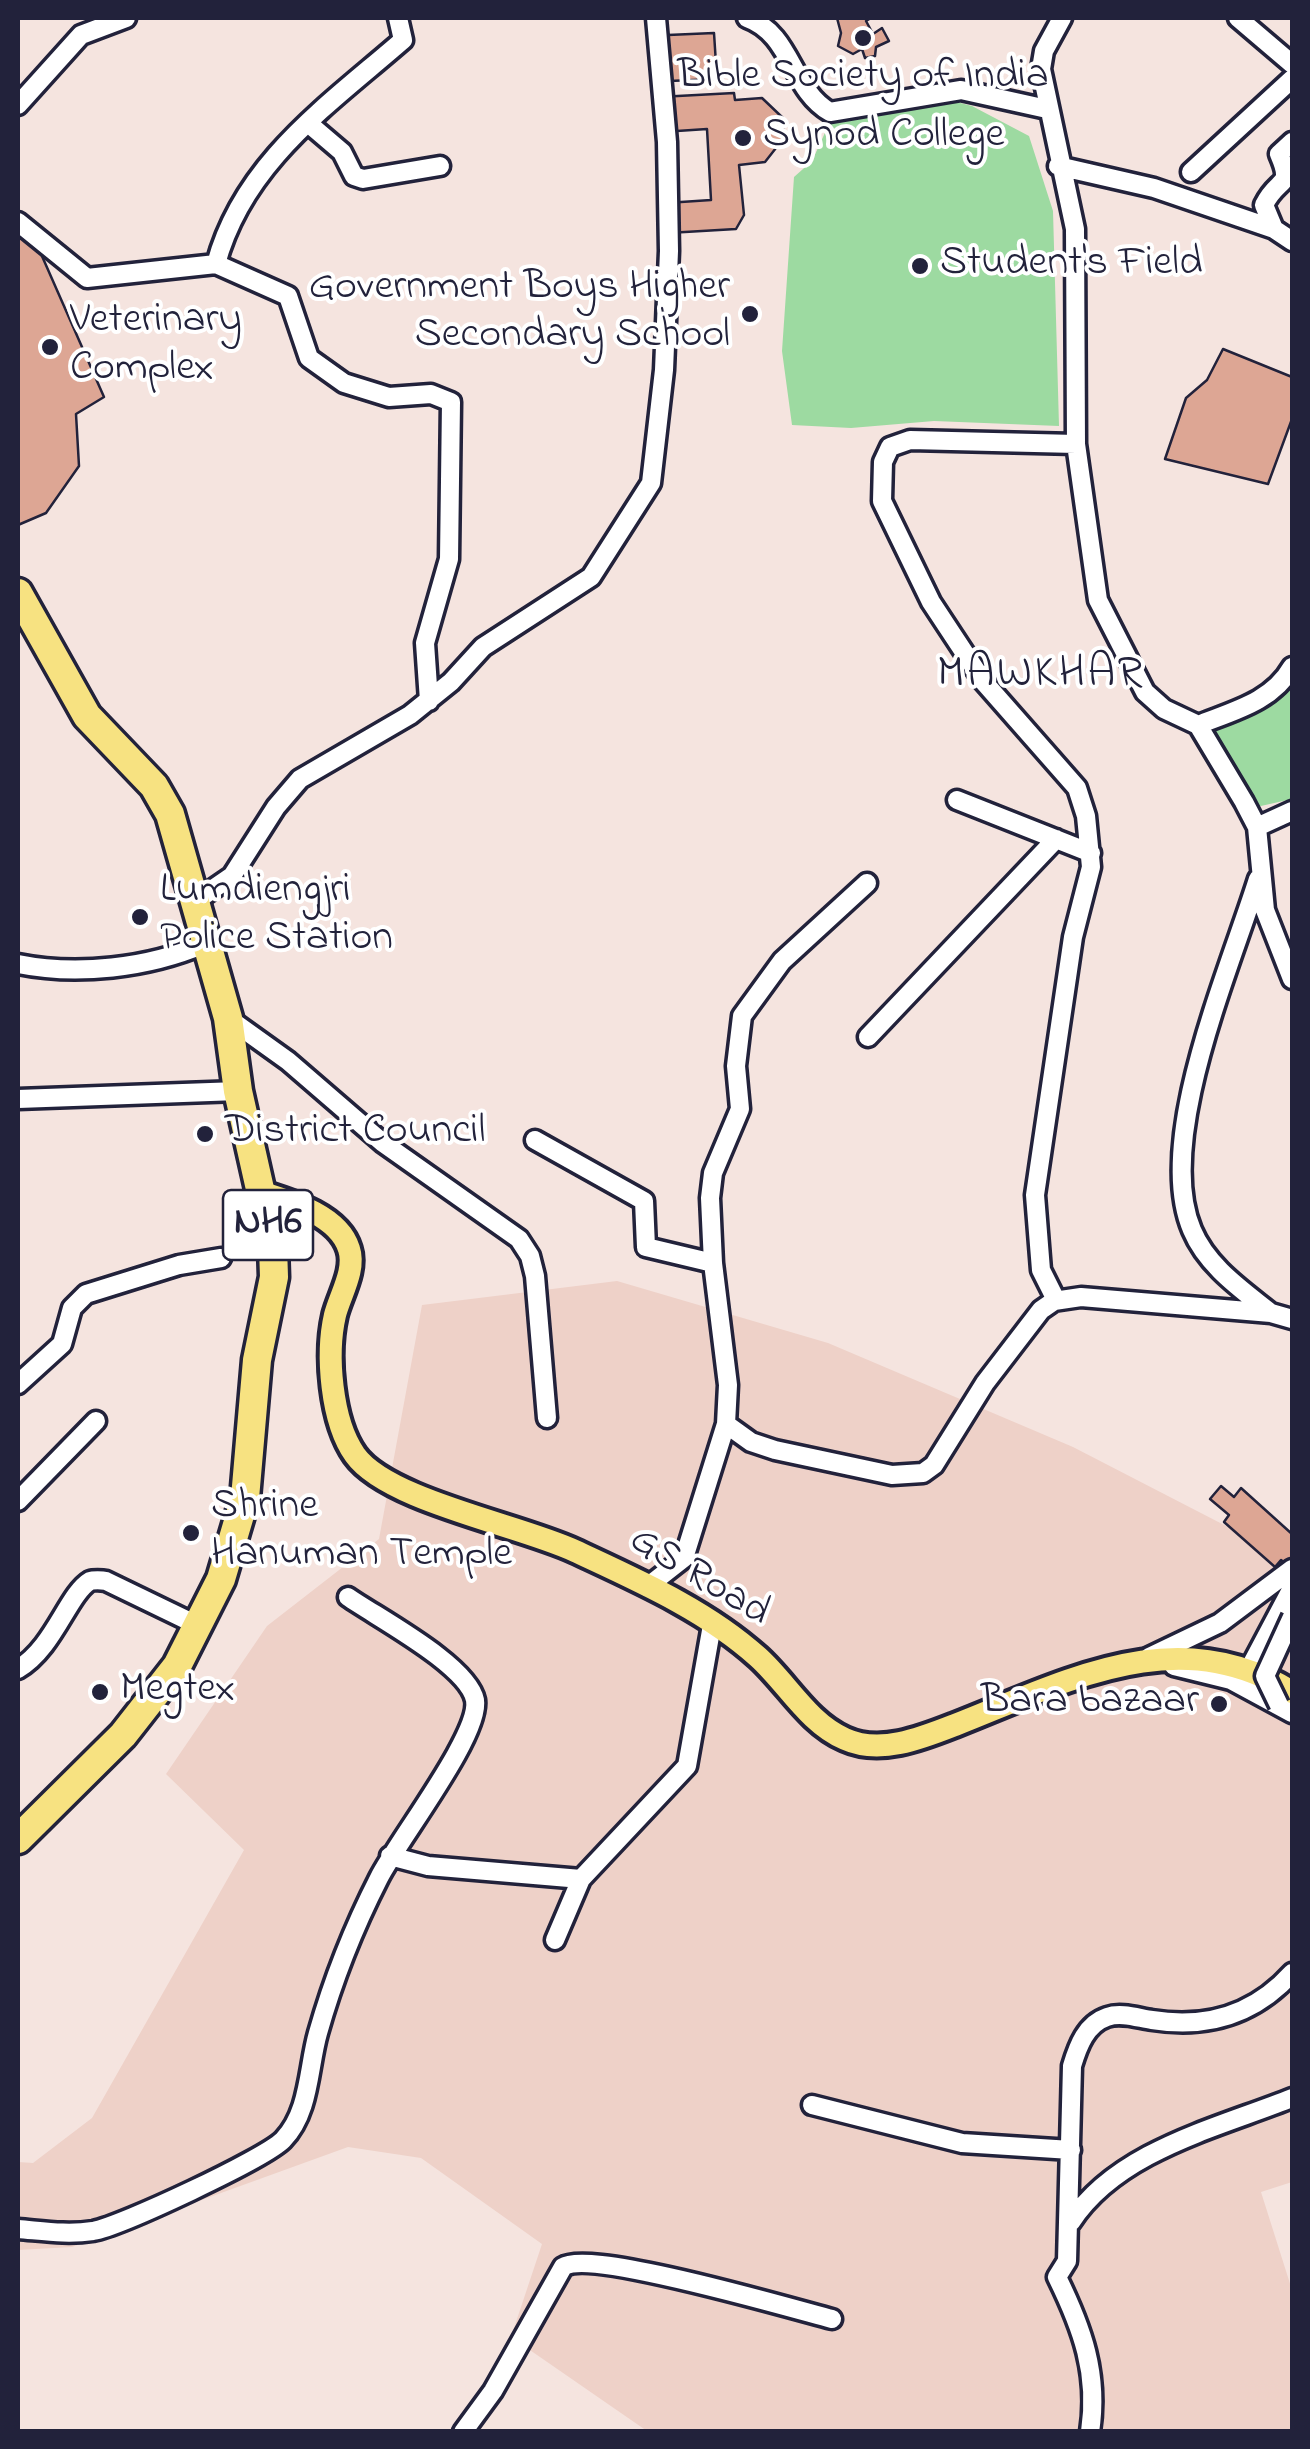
<!DOCTYPE html>
<html>
<head>
<meta charset="utf-8">
<style>
	body { margin:0 }
	#map { position:relative; width:1310px; height:2449px; overflow:hidden; background:#f5e4df; font-family:"Indie Flower",sans-serif }
	canvas { display:block }
	.frame { position:absolute; inset:0; border:20px solid #22223b; pointer-events:none }
</style>
</head>
<body>
<div id="map">
<canvas width="1310" height="2449"></canvas>
<div class="frame"></div>
</div>
<script>
const g = document.querySelector('canvas').getContext('2d');
g.lineJoin = 'round';
function paint(path, color) { g.fillStyle = color; g.fill(path, 'evenodd'); }
function stroke(path, color, width, dash) { g.strokeStyle = color; g.lineWidth = width; g.lineCap = dash ? 'butt' : 'round'; g.setLineDash(dash || []); g.stroke(path); }
function drawText(font, color, halo, rows, align = 'center') {
  g.font = font + ' "Indie Flower",sans-serif'; g.lineWidth = 8; g.setLineDash([]); g.textBaseline = 'middle'; g.strokeStyle = halo; g.fillStyle = color; for (const [text, x, y, turn = 0] of rows) {
    g.save(); g.translate(x, y); g.rotate((+turn || 0) * Math.PI / 180); g.textAlign = isNaN(turn) ? turn : align; if (halo) g.strokeText(text, 0, 0); g.fillText(text, 0, 0); g.restore();
  }
}
const built = new Path2D(`
	M 617,1281 L 828,1343 L 1073,1447 L 1292,1560 L 1292,2182 L 1261,2192 L 1292,2290 L 1292,2431 L 647,2431 L 511,2337 L 542,2244 L 421,2158 L 348,2147 L 72,2247 L 18,2250 L 18,2162 L 33,2163 L 92,2118 L 244,1850 L 166,1774 L 267,1626 L 379,1539 L 422,1305 Z`);
const green = new Path2D(`
	M 945,99 L 972,106 L 1029,136 L 1053,211 L 1059,426 L 934,421 L 851,428 L 792,425 L 782,351 L 794,177 L 812,161 L 829,124 Z
	M 1292,688 L 1292,799 L 1252,808 L 1206,726 L 1270,707 Z`);
const building = new Path2D(`
	M 837,18 L 871,18 L 866,21 L 873,34 L 882,28 L 889,41 L 876,47 L 875,56 L 865,58 L 862,49 L 853,54 L 838,46 L 841,33 Z
	M 714,33 L 717,79 L 669,81 L 655,49 L 668,48 L 668,35 Z
	M 734,93 L 735,100 L 762,98 L 783,118 L 783,139 L 765,162 L 739,165 L 744,215 L 736,229 L 668,233 L 666,203 L 711,200 L 707,129 L 662,132 L 659,97 Z
	M 18,227 L 38,247 L 104,397 L 76,414 L 79,466 L 46,513 L 18,525 Z
	M 1223,349 L 1292,377 L 1292,419 L 1268,484 L 1165,459 L 1186,398 L 1207,380 Z
	M 1221,1486 L 1234,1497 L 1241,1488 L 1292,1534 L 1292,1556 L 1286,1564 L 1281,1560 L 1275,1567 L 1224,1522 L 1229,1515 L 1210,1499 Z`);
const minor = new Path2D(`
	M 747,18 C 792,34 791,90 830,112 L 961,90 L 1047,109
	M 1062,18 L 1044,51 L 1041,69 L 1075,229 L 1076,444 L 1098,600 L 1145,692 L 1164,709 L 1198,725 L 1244,802 L 1257,827 L 1265,910 L 1292,979
	M 1238,18 L 1292,64
	M 18,105 L 81,35 L 126,18
	M 308,123 L 342,152 L 354,176 L 363,179 L 440,166
	M 1058,166 L 1154,188 L 1274,229 L 1292,241
	M 1191,172 L 1292,79
	M 18,222 L 87,278 L 216,264 L 288,296 L 309,358 L 344,383 L 389,397 L 431,394 L 451,402 L 449,559 L 425,643 L 429,701
	M 1274,229 L 1264,205 C 1278,176 1294,189 1279,154 L 1292,142
	M 216,264 C 243,163 327,106 403,40 L 398,18
	M 1198,725 C 1233,711 1272,702 1292,667
	M 957,800 L 1091,853
	M 1257,827 L 1292,811
	M 1258,879 C 1230,969 1154,1141 1192,1230 C 1207,1266 1241,1289 1271,1313
	M 197,900 L 232,876 L 276,807 L 300,779 L 410,715 L 451,682 L 483,647 L 591,577 L 651,483 L 664,370 L 669,251 L 667,142 L 656,18
	M 18,964 C 77,976 148,968 204,944
	M 228,1018 L 288,1061 L 383,1143 L 519,1239 L 530,1256 L 535,1276 L 547,1418
	M 868,1037 L 1056,839
	M 18,1099 L 238,1091
	M 535,1140 L 644,1201 L 646,1247 L 713,1263
	M 1056,1300 L 1041,1270 L 1035,1195 L 1073,937 L 1091,867 L 1086,816 L 1077,788 L 983,681 L 931,602 L 882,501 L 883,462 L 890,447 L 910,440 L 1076,444
	M 18,1384 L 62,1344 L 72,1308 L 86,1294 L 179,1265 L 221,1258
	M 726,1424 L 751,1442 L 775,1450 L 892,1475 L 923,1473 L 934,1465 L 985,1383 L 1041,1310 L 1054,1301 L 1081,1297 L 1271,1313 L 1292,1319
	M 18,1501 L 96,1421
	M 647,1587 L 684,1558 L 726,1424 L 728,1385 L 713,1263 L 710,1198 L 713,1173 L 740,1109 L 736,1066 L 742,1016 L 782,961 L 867,883
	M 1149,1657 L 1220,1623 L 1292,1569
	M 1174,1666 L 1231,1680 L 1292,1713
	M 18,1669 C 54,1648 68,1594 90,1581 C 93,1580 102,1580 106,1581 L 199,1626
	M 1248,1671 L 1292,1588
	M 390,1856 L 428,1866 L 581,1879
	M 555,1940 L 581,1879 L 687,1766 L 712,1625
	M 812,2105 L 962,2143 L 1071,2150
	M 1071,2222 C 1117,2151 1217,2128 1292,2098
	M 18,2229 C 43,2231 67,2235 93,2231 C 121,2226 264,2159 283,2140 C 310,2112 308,2068 318,2033 C 333,1980 354,1927 379,1878 C 398,1840 481,1734 475,1700 C 468,1665 378,1618 348,1597
	M 463,2432 L 493,2391 L 563,2267 C 589,2249 790,2308 832,2319
	M 1090,2432 C 1099,2374 1082,2328 1057,2277 L 1067,2261 L 1072,2066 C 1078,2046 1086,2024 1107,2017 C 1121,2012 1138,2018 1152,2020 C 1208,2029 1255,2014 1292,1973`);
const major = new Path2D(`
	M 263,1193 C 292,1202 339,1216 349,1249 C 356,1270 340,1295 335,1315 C 326,1354 331,1421 355,1455 C 388,1501 520,1525 575,1551 C 637,1580 706,1610 758,1657 C 787,1683 808,1723 845,1739 C 880,1755 922,1738 955,1725 C 1067,1681 1178,1620 1292,1692`);
const highway = new Path2D(`
	M 18,593 L 87,716 L 154,786 L 170,814 L 228,1018 L 238,1091 L 273,1247 L 274,1277 L 257,1360 L 245,1498 L 221,1579 L 177,1666 L 123,1735 L 18,1839`);
const minorBridge = new Path2D(`
	M 1279,1705 L 1265,1676 L 1292,1617`);
const markers = [
	[863,38,10,"#22223b"],
	[743,138,10,"#22223b"],
	[920,266,10,"#22223b"],
	[750,314,10,"#22223b"],
	[50,347,10,"#22223b"],
	[140,917,10,"#22223b"],
	[205,1134,10,"#22223b"],
	[191,1533,10,"#22223b"],
	[100,1692,10,"#22223b"],
	[1219,1704,10,"#22223b"]
];
const shields = [
	[268,1225,90]
];
const shieldNames = [
	["NH6",268,1225]
];
const poiNames = [
	["Bible Society of India",863,79,"center"],
	["Synod College",763,138],
	["Student's Field",940,266],
	["Government Boys Higher",730,290,"right"],
	["Secondary School",730,338,"right"],
	["Veterinary",70,323],
	["Complex",70,371],
	["Lumdiengjri",160,893],
	["Police Station",160,941],
	["District Council",225,1134],
	["Shrine",211,1509],
	["Hanuman Temple",211,1557],
	["Megtex",120,1692],
	["Bara bazaar",1199,1704,"right"]
];
const streetNames = [
	["GS Road",698,1579,31]
];
const neighbourhoodNames = [
	["MAWKHAR",1041,678]
];
paint(built, '#eed1c8');
paint(green, '#9ddaa1');
paint(building, '#dda694');
stroke(building, '#22223b', 2.5);
stroke(minor, '#22223b', 25);
stroke(major, '#22223b', 30);
stroke(highway, '#22223b', 35);
stroke(minor, '#fff', 18);
stroke(major, '#f7e281', 22);
stroke(highway, '#f7e281', 28);
stroke(minorBridge, '#22223b', 25, []);
stroke(minorBridge, '#fff', 18);
for (const [x, y, r, color] of markers) { const dot = new Path2D(); dot.arc(x, y, r, 0, 2 * Math.PI); g.fillStyle = color; g.fill(dot); stroke(dot, '#fff', 4); }
for (const [x, y, w] of shields) { const box = new Path2D(); box.roundRect(x - w / 2, y - 35, w, 70, 8); g.fillStyle = '#fff'; g.fill(box); stroke(box, '#22223b', 2.5); }
drawText('bold 40px', '#22223b', null, shieldNames);
drawText('42px', '#22223b', '#fff', poiNames, 'left');
drawText('42px', '#22223b', '#fff', streetNames);
g.letterSpacing = '2.5px';
drawText('45px', '#22223b', '#fff', neighbourhoodNames);
g.letterSpacing = '0px';
</script>
</body>
</html>
